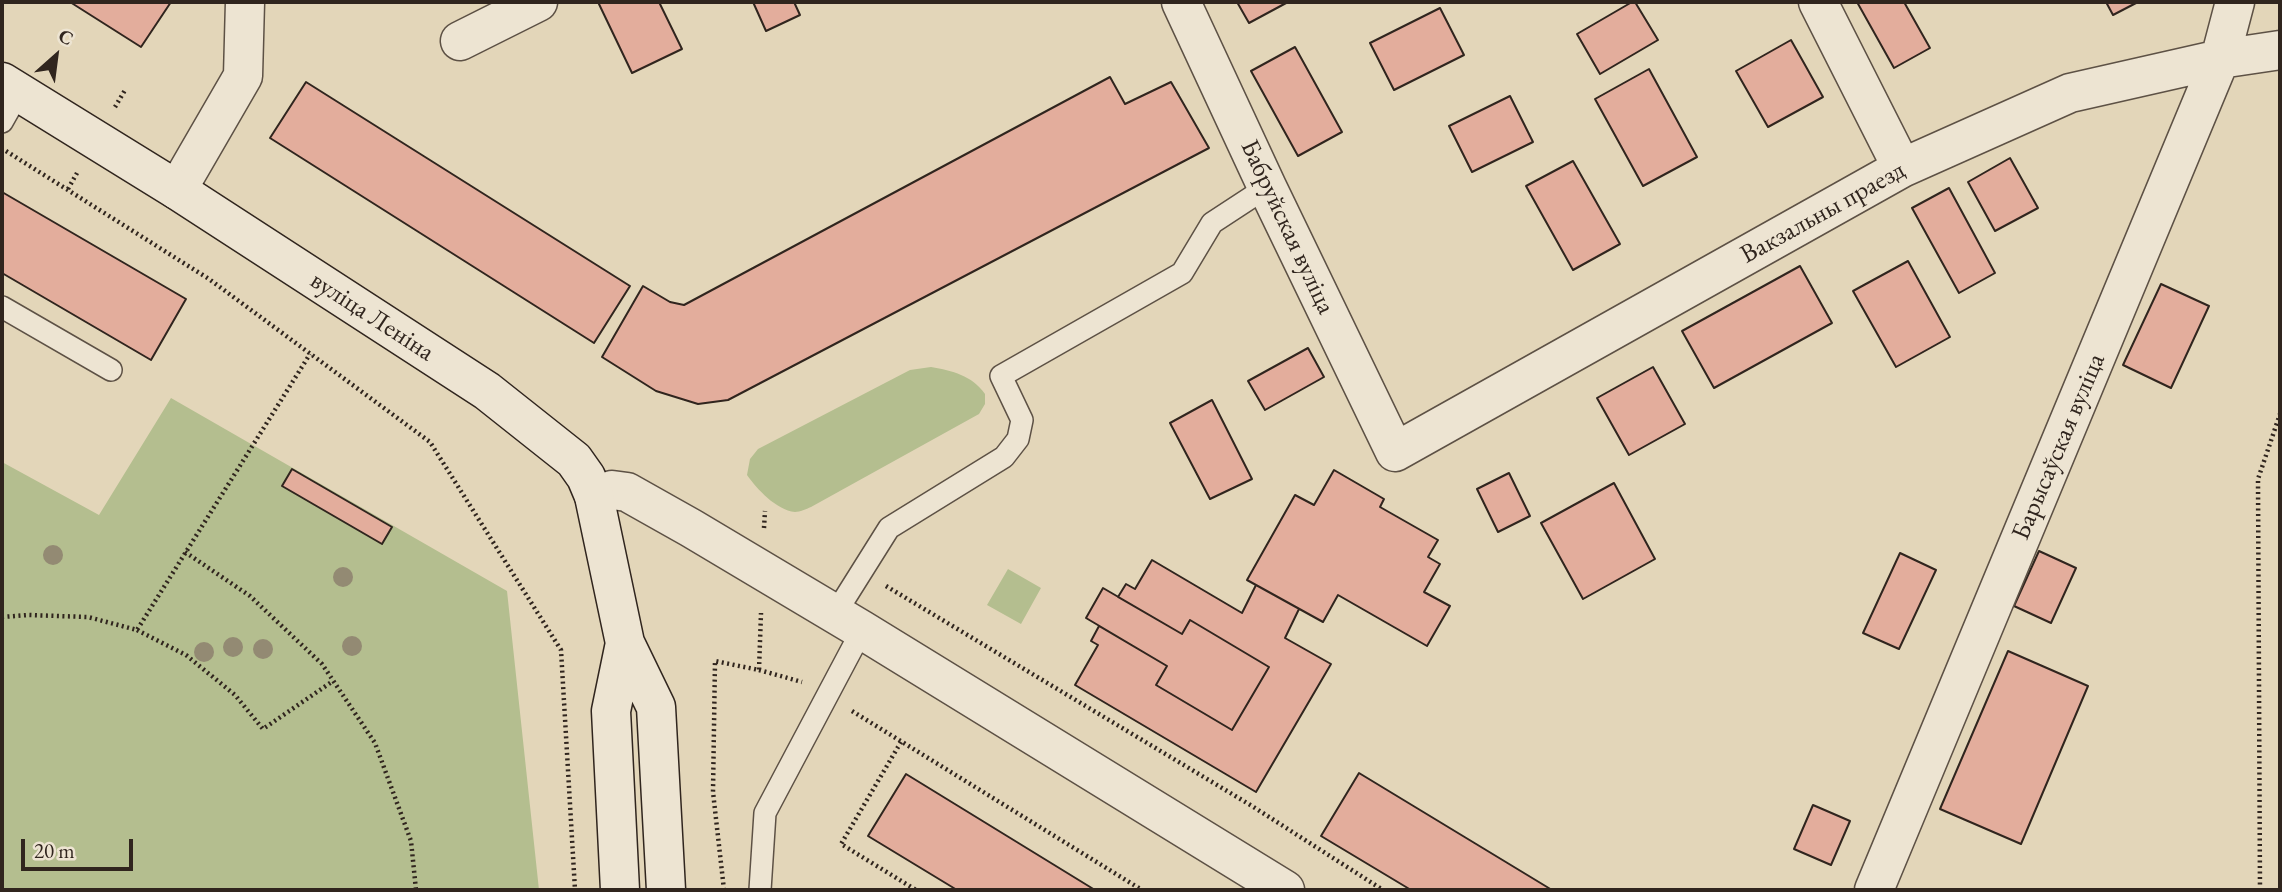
<!DOCTYPE html>
<html>
<head>
<meta charset="utf-8">
<style>
	body { margin:0 }
	#map { position:relative; width:2282px; height:892px; overflow:hidden; background:#e3d6b9; font-family:"EB Garamond",serif }
	canvas { display:block }
	.frame { position:absolute; inset:0; border:4px solid #30251e; pointer-events:none }
	.north { position:absolute; left:21px; top:21px; width:70px; height:70px; -webkit-text-stroke:5px #ede4d2; paint-order:stroke; rotate:28deg; font-size:19px; font-weight:700; line-height:28px; text-align:center; color:#30251e }
	.north::after { content:''; display:block; margin:auto; width:24px; height:32px; background:#30251e; clip-path:polygon(50% 0,100% 100%,50% 72%,0 100%) }
	.scale { position:absolute; left:21px; top:839px; width:112px; height:32px; box-sizing:border-box; border:4px solid #30251e; border-top:0; padding-left:9px; font-size:21px; line-height:24px; white-space:nowrap; color:#30251e; -webkit-text-stroke:5px #ede4d2; paint-order:stroke }
</style>
</head>
<body>
<div id="map">
<canvas width="2282" height="892"></canvas>
<div class="frame"></div>
<div class="north">С</div>
<div class="scale">20 m</div>
</div>
<script>
const g = document.querySelector('canvas').getContext('2d');
g.lineJoin = 'round';
function paint(path, color) { g.fillStyle = color; g.fill(path, 'evenodd'); }
function stroke(path, color, width, dash) { g.strokeStyle = color; g.lineWidth = width; g.lineCap = dash ? 'butt' : 'round'; g.setLineDash(dash || []); g.stroke(path); }
function drawText(font, color, halo, rows, align = 'center') {
  g.font = font + ' "EB Garamond",serif'; g.lineWidth = 5; g.setLineDash([]); g.textBaseline = 'middle'; g.strokeStyle = halo; g.fillStyle = color; for (const [text, x, y, turn = 0] of rows) {
    g.save(); g.translate(x, y); g.rotate((+turn || 0) * Math.PI / 180); g.textAlign = isNaN(turn) ? turn : align; if (halo) g.strokeText(text, 0, 0); g.fillText(text, 0, 0); g.restore();
  }
}
const green = new Path2D(`
	M 931,367 C 953,371 971,375 985,394 L 985,404 L 979,414 L 811,507 C 806,509 800,512 795,512 C 776,510 757,489 747,475 L 750,459 L 758,449 L 910,370 Z
	M 171,398 L 507,591 L 539,890 L 2,890 L 2,462 L 99,515 Z
	M 1008,569 L 1041,588 L 1021,624 L 987,605 Z`);
const building = new Path2D(`
	M 70,2 L 171,2 L 141,47 Z
	M 598,2 L 659,2 L 682,49 L 632,73 Z
	M 753,2 L 794,2 L 800,15 L 766,31 Z
	M 1237,2 L 1288,2 L 1249,23 Z
	M 1632,2 L 1635,2 L 1658,40 L 1600,74 L 1577,34 Z
	M 1857,2 L 1904,2 L 1930,48 L 1894,68 Z
	M 2106,2 L 2138,2 L 2113,15 Z
	M 1440,8 L 1464,55 L 1394,90 L 1370,43 Z
	M 1791,40 L 1823,97 L 1768,127 L 1736,71 Z
	M 1295,47 L 1342,132 L 1298,156 L 1251,71 Z
	M 1649,69 L 1697,157 L 1643,186 L 1595,99 Z
	M 1110,77 L 1125,104 L 1171,82 L 1209,148 L 728,400 L 698,404 L 656,391 L 602,357 L 643,286 L 670,302 L 684,305 Z
	M 306,82 L 630,286 L 594,343 L 270,138 Z
	M 1510,96 L 1533,142 L 1472,172 L 1449,126 Z
	M 2010,158 L 2038,208 L 1995,231 L 1968,182 Z
	M 1573,161 L 1620,244 L 1573,270 L 1526,186 Z
	M 1949,188 L 1995,273 L 1959,293 L 1912,208 Z
	M 2,192 L 186,299 L 151,360 L 2,273 Z
	M 1908,261 L 1950,337 L 1896,367 L 1853,291 Z
	M 1800,266 L 1832,323 L 1714,388 L 1682,331 Z
	M 2161,284 L 2209,306 L 2171,388 L 2123,365 Z
	M 1308,348 L 1324,377 L 1265,410 L 1248,381 Z
	M 1653,367 L 1685,424 L 1629,455 L 1597,398 Z
	M 1212,400 L 1252,479 L 1210,499 L 1170,423 Z
	M 292,469 L 392,527 L 382,544 L 282,486 Z
	M 1334,470 L 1384,499 L 1380,507 L 1438,540 L 1428,557 L 1440,564 L 1424,592 L 1450,606 L 1427,646 L 1338,595 L 1323,622 L 1247,580 L 1295,495 L 1314,505 Z
	M 1509,473 L 1530,516 L 1498,532 L 1477,489 Z
	M 1614,483 L 1655,559 L 1583,599 L 1541,523 Z
	M 2039,551 L 2076,568 L 2051,623 L 2014,606 Z
	M 1900,553 L 1936,570 L 1899,649 L 1863,633 Z
	M 1152,560 L 1242,613 L 1256,585 L 1299,609 L 1285,638 L 1331,664 L 1256,792 L 1075,685 L 1098,645 L 1091,641 L 1099,626 L 1167,666 L 1156,685 L 1232,730 L 1269,667 L 1190,620 L 1182,634 L 1118,597 L 1126,584 L 1135,589 Z
	M 1103,588 L 1182,634 L 1190,620 L 1269,667 L 1232,730 L 1156,685 L 1167,666 L 1086,618 Z
	M 2008,651 L 2088,686 L 2021,844 L 1940,809 Z
	M 1359,773 L 1552,890 L 1411,890 L 1321,836 Z
	M 906,774 L 1095,890 L 957,890 L 868,836 Z
	M 1813,805 L 1850,821 L 1831,865 L 1794,849 Z`);
const path = new Path2D(`
	M 115,107 L 125,90
	M 6,151 L 209,279 L 430,442 L 561,650 L 575,890
	M 68,189 L 77,173
	M 764,528 L 765,511
	M 185,552 L 250,596 L 322,664 L 375,743 L 411,841 L 416,890
	M 886,586 L 1252,806 L 1383,890
	M 2,617 L 28,615 L 88,617 L 137,630 L 310,354
	M 137,630 L 186,655 L 235,695 L 263,729 L 333,681
	M 759,670 L 802,682
	M 852,711 L 1142,890
	M 901,742 L 841,844 L 916,890
	M 724,890 L 713,792 L 715,661 L 759,670 L 761,613
	M 2260,890 L 2258,479 L 2280,414`);
const lane = new Path2D(`
	M 2,122 L 19,92
	M 2,307 L 111,370
	M 835,614 L 889,528 L 1004,457 L 1018,439 L 1022,420 L 1001,376 L 1182,273 L 1212,223 L 1267,187
	M 760,890 L 765,813 L 862,630`);
const street = new Path2D(`
	M 1181,2 L 1267,187 L 1395,452 L 1902,168 L 2070,93 L 2220,59 L 2280,50
	M 1818,2 L 1902,168
	M 460,41 L 538,2
	M 177,190 L 243,76 L 245,2
	M 594,496 L 612,490 L 627,492 L 691,528 L 862,630 L 1285,890
	M 1874,890 L 2220,59 L 2235,2`);
const secondary = new Path2D(`
	M 2,82 L 177,190 L 487,391 L 574,460 L 586,477 L 594,496 L 625,643 L 656,707 L 666,890
	M 620,890 L 611,711 L 625,643`);
const trees = [
	[53,555],
	[343,577],
	[352,646],
	[233,647],
	[263,649],
	[204,652]
];
const streetNames = [
	["Вакзальны праезд",1823,213,-29],
	["Бабруйская вуліца",1287,227,65],
	["вуліца Леніна",372,317,33],
	["Барысаўская вуліца",2059,447,-67]
];
paint(green, '#b4be8f');
paint(building, '#e3ad9c');
stroke(building, '#30251e', 2);
stroke(lane, '#5d5145', 24);
stroke(street, '#5d5145', 41);
stroke(secondary, '#30251e', 41);
stroke(path, '#30251e', 4.5, [2, 3.5]);
stroke(lane, '#ede4d2', 21);
stroke(street, '#ede4d2', 38);
stroke(secondary, '#ede4d2', 38);
g.fillStyle = '#938a73';
for (const [x, y] of trees) { g.beginPath(); g.arc(x, y, 10, 0, 2 * Math.PI); g.fill(); }
drawText('26px', '#30251e', '#ede4d2', streetNames);
</script>
</body>
</html>
